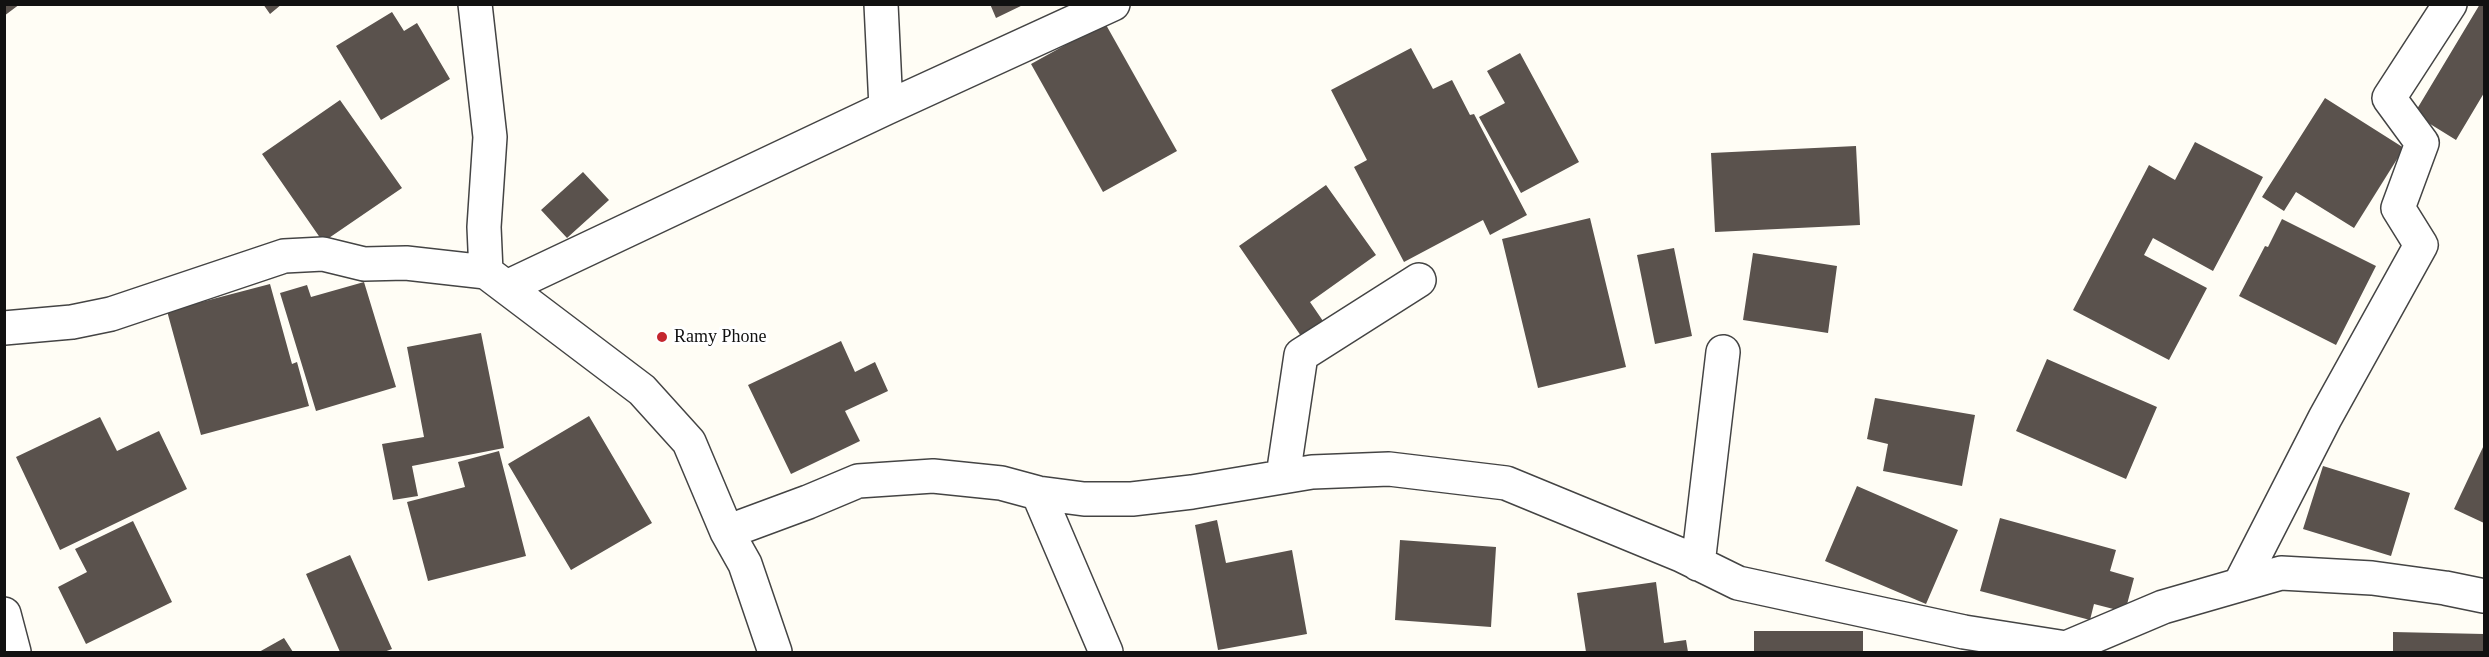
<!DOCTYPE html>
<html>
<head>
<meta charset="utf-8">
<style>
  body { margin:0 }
  #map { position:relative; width:2489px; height:657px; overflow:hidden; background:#fffdf5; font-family:"Times New Roman",serif }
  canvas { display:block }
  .frame { position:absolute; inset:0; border:6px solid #111; pointer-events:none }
</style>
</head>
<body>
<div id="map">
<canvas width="2489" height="657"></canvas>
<div class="frame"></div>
</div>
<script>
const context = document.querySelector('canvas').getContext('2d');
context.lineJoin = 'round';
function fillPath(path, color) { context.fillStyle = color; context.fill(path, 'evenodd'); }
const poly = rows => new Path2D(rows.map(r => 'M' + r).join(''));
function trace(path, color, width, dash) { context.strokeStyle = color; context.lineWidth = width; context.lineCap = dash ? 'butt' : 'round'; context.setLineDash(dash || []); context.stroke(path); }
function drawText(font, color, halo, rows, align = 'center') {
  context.font = font + ' "Times New Roman",serif'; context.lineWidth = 6; context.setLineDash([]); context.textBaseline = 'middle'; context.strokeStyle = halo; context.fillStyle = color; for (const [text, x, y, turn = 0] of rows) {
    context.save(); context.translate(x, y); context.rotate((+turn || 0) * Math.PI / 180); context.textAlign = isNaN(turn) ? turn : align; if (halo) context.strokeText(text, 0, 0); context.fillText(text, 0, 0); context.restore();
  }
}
const building = poly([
  [4,4,20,4,4,16],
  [263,4,282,4,270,14],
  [990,4,1025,4,996,18],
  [2480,4,2484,4,2484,93,2456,140,2414,114],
  [392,12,404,31,417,23,450,79,381,120,336,46],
  [1105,23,1177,151,1103,192,1031,64],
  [1411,48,1433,89,1452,80,1470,115,1474,114,1527,215,1490,235,1483,220,1404,262,1354,167,1367,160,1331,90],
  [1520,53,1579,162,1521,193,1479,117,1505,103,1487,71],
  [2325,98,2404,148,2354,228,2296,192,2284,211,2262,197],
  [340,100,402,188,323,242,262,154],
  [2195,142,2263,177,2213,271,2153,238,2144,255,2207,288,2169,360,2073,310,2149,165,2175,180],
  [1856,146,1860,225,1715,232,1711,153],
  [583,172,609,200,567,238,541,210],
  [1326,185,1376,255,1310,302,1323,321,1301,336,1239,246],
  [1590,218,1626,367,1538,388,1502,239],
  [2282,219,2376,266,2336,345,2239,296,2265,246,2268,247],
  [1674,248,1692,336,1655,344,1637,255],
  [1753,253,1837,266,1828,333,1743,320],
  [364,282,396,387,316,411,280,293,307,285,311,297],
  [270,284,292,364,297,362,309,406,201,435,167,311],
  [481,333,504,448,412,466,418,496,393,500,382,444,424,437,407,347],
  [841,341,855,372,875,362,888,391,845,411,860,441,791,474,748,385],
  [2047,359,2157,407,2126,479,2016,431],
  [1875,398,1975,415,1962,486,1883,471,1888,444,1867,439],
  [589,416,652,523,571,570,508,464],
  [100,417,117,451,159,431,187,489,60,550,16,457],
  [2484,445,2484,523,2454,509],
  [499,451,526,556,428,581,407,502,465,487,458,462],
  [2323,466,2410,493,2391,556,2303,529],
  [1857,486,1958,530,1926,604,1825,561],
  [2000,518,2116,550,2110,571,2134,578,2125,612,2094,604,2090,620,1980,591],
  [1217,520,1226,563,1292,550,1307,634,1218,650,1195,525],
  [133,521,172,602,86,644,58,587,87,572,75,549],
  [1400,540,1496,547,1491,627,1395,620],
  [350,555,392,649,384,652,340,652,306,574],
  [1656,582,1664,643,1686,640,1688,652,1586,652,1577,593],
  [1754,631,1863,631,1863,652,1754,652],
  [2393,632,2484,634,2484,652,2393,652],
  [284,638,293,652,259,652]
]);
const minor = poly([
  [475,4,490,137,484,227,486,272],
  [881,4,886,108],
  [507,287,886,108,1113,4],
  [4,328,72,322,111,314,284,256,323,254,364,264,406,263,486,272,642,390,689,442,727,532,745,564,775,652],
  [1283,476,1301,355,1419,280],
  [1038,493,1106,652],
  [727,532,808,502,858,481,933,476,1001,483,1038,493,1084,499,1132,499,1192,492,1312,472,1389,469,1506,483,1681,555,1738,583,1964,632,2066,648,2163,607,2281,573,2372,578,2445,588,2484,596],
  [1698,564,1723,352],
  [2240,584,2325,418,2421,245,2398,208,2422,143,2389,98,2450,4],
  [4,614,14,652]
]);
const markers = [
  [662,337,6,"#c4262e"]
];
const poiNames = [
  ["Ramy Phone",674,337]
];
fillPath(building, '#5a524d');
trace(minor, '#444', 36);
trace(minor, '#fff', 33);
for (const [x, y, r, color] of markers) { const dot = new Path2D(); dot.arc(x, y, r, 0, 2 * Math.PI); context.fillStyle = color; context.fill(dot); trace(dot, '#fff', 2); }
drawText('18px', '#111', '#fff', poiNames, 'left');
</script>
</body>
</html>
